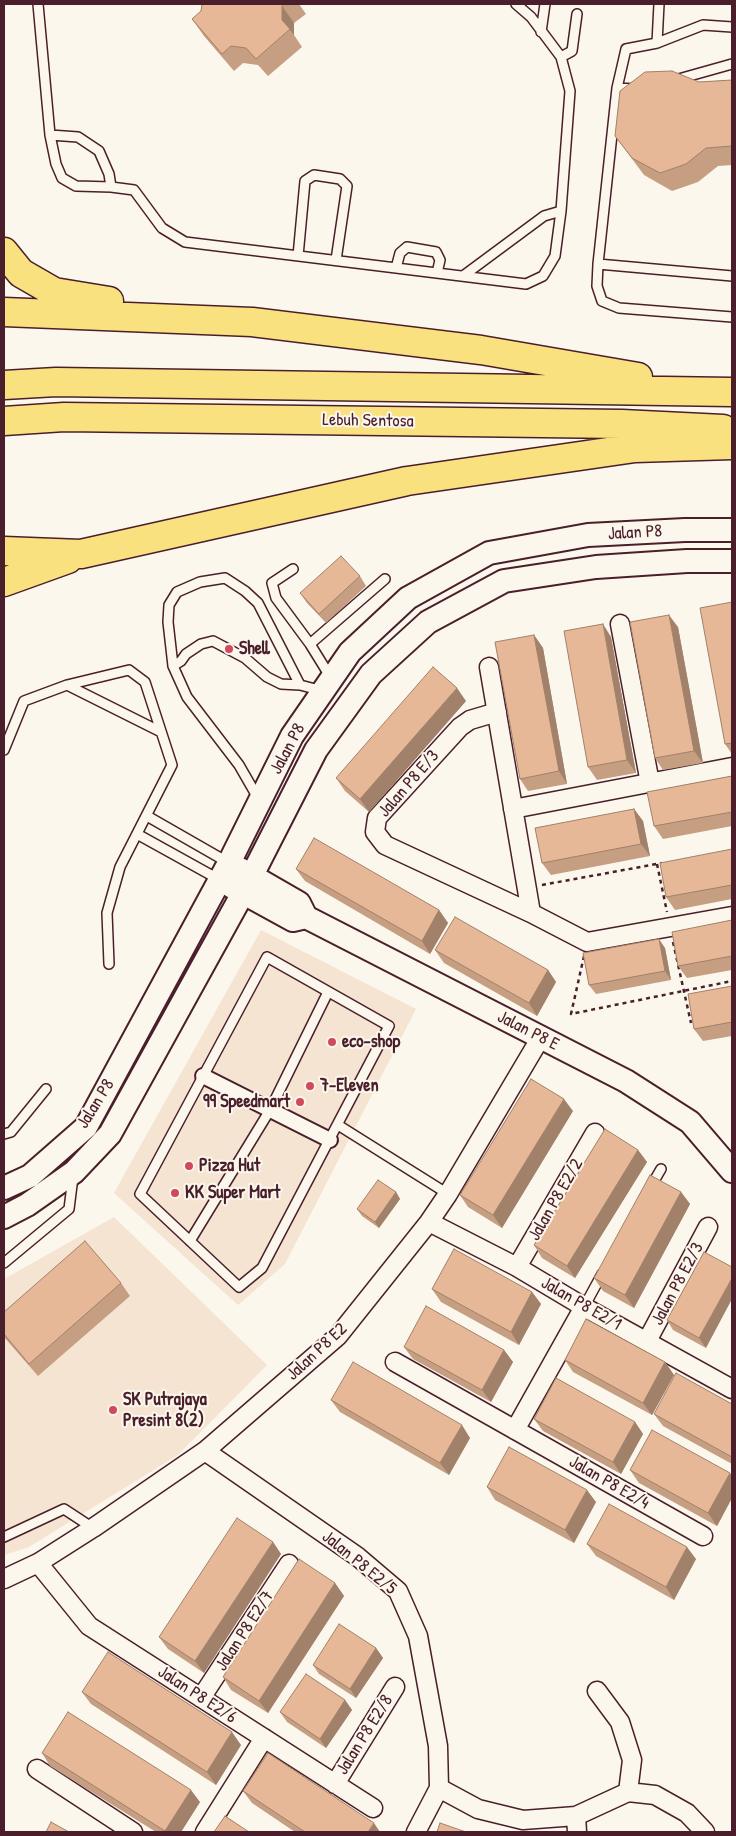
<!DOCTYPE html>
<html>
<head>
<meta charset="utf-8">
<style>
  body { margin:0 }
  #map { position:relative; width:736px; height:1836px; overflow:hidden; background:#fbf7ec; font-family:"Patrick Hand",sans-serif }
  canvas { display:block }
  .frame { position:absolute; inset:0; border:5px solid #4a1f2b; pointer-events:none }
</style>
</head>
<body>
<div id="map">
<canvas width="736" height="1836"></canvas>
<div class="frame"></div>
</div>
<script>
const context = document.querySelector('canvas').getContext('2d');
context.lineJoin = 'round';
function fillPath(path, color) { context.fillStyle = color; context.fill(path, 'evenodd'); }
const poly = rows => new Path2D(rows.map(r => 'M' + r).join(''));
function trace(path, color, width, dash) { context.strokeStyle = color; context.lineWidth = width; context.lineCap = dash ? 'butt' : 'round'; context.setLineDash(dash || []); context.stroke(path); }
function drawText(font, color, halo, rows, align = 'center') {
  context.font = font + ' "Patrick Hand",sans-serif'; context.lineWidth = 4; context.setLineDash([]); context.textBaseline = 'middle'; context.strokeStyle = halo; context.fillStyle = color; for (const [text, x, y, turn = 0] of rows) {
    context.save(); context.translate(x, y); context.rotate((+turn || 0) * Math.PI / 180); context.textAlign = isNaN(turn) ? turn : align; if (halo) context.strokeText(text, 0, 0); context.fillText(text, 0, 0); context.restore();
  }
}
const built = poly([
  [261,930,416,1009,285,1264,238,1305,114,1193],
  [114,1217,267,1365,178,1455,29,1547,4,1555,4,1279]
]);
const path = poly([
  [657,864,667,912],
  [542,885,662,863],
  [673,942,691,1023],
  [584,956,571,1014,732,981]
]);
const service = poly([
  [38,4,50,135,56,164,62,178,76,186,111,187,134,190,162,228,185,242,526,284,543,276,555,256,561,211,570,91,561,57,531,17,516,4],
  [541,32,545,4],
  [657,43,659,4],
  [561,57,572,51,577,14],
  [675,80,732,64],
  [617,88,626,49,657,43,703,25,732,27],
  [636,89,617,88,598,264,597,286,602,301,619,308,732,317],
  [50,135,78,137,99,151,109,174,111,187],
  [298,256,305,181,314,175,340,179,347,186,336,260],
  [598,264,732,276],
  [396,268,400,253,407,247,436,252,440,260,437,273],
  [463,276,544,216,561,211],
  [293,569,272,583,276,598,310,644,331,678],
  [310,644,385,579],
  [173,666,168,622,169,605,177,592,200,582,225,578,245,591,258,603,300,685],
  [67,685,161,732],
  [4,750,24,701,67,685,129,670,145,682,172,765,120,867,107,913,109,964],
  [258,798,239,765,187,697,173,666,181,661,186,654,201,644,213,641,245,658,267,677,281,684,300,685,323,691],
  [147,816,229,863],
  [137,834,220,880],
  [267,957,389,1026,262,1268,239,1287,140,1194,267,957],
  [338,1125,448,1194],
  [4,1134,11,1132,46,1089],
  [650,1188,661,1169],
  [190,1241,270,1110,328,992],
  [4,1263,69,1209,73,1177],
  [584,1307,602,1274],
  [4,1537,64,1509,93,1528]
]);
const pedestrian = poly([
  [203,1076,330,1140]
]);
const minor = poly([
  [620,624,650,783],
  [489,667,531,913],
  [497,712,470,720,460,727,377,818,375,832,385,845,531,913,587,942,732,916],
  [513,809,732,767],
  [429,1222,517,1267,584,1307,732,1389],
  [517,1267,595,1133],
  [647,1341,708,1227],
  [395,1362,703,1536],
  [515,1430,584,1307],
  [205,1451,358,1557,398,1591,418,1636,438,1746,439,1788],
  [38,1563,89,1626,373,1808],
  [4,1579,38,1563,93,1528,205,1451,338,1336,429,1222,448,1194,541,1037],
  [201,1698,289,1564],
  [37,1769,133,1832],
  [335,1784,395,1687],
  [439,1788,478,1809,523,1820,576,1816,628,1792,632,1760,620,1722,597,1691],
  [628,1792,655,1795,687,1813,705,1832],
  [576,1816,577,1832],
  [205,1832,264,1738],
  [416,1832,439,1788]
]);
const tertiary = poly([
  [240,869,299,903,306,917],
  [231,886,293,920,306,917],
  [306,917,626,1081,690,1122,732,1171],
  [4,1188,30,1176,86,1127,229,863,292,736,350,652,408,598,489,553,588,535,685,530,732,530],
  [4,1217,27,1205,74,1172,110,1134,243,893,316,750,371,674,428,622,504,581,596,567,687,561,732,561]
]);
const primary = poly([
  [4,252,21,273,54,292,109,301],
  [4,312,252,322,481,350,638,377],
  [4,385,56,382,732,392],
  [4,421,64,417,622,424,723,429],
  [4,551,81,554,407,481,635,448,732,445],
  [4,582,68,559]
]);
const wall = poly([
  [202,4,299,4,306,14,294,23,294,35,302,47,268,76,258,65,243,63,234,71,204,36,192,19,201,11],
  [732,80,732,165,718,166,698,182,672,191,644,175,615,136,699,82],
  [360,576,366,586,326,623,307,603,300,593],
  [732,602,732,754,725,744],
  [678,627,703,763,663,770,655,758],
  [534,635,543,648,567,784,528,791,520,779],
  [611,637,636,773,597,780,588,767],
  [466,701,369,812,345,791,336,778],
  [732,776,732,826,663,839,654,826],
  [634,809,643,821,650,856,551,875,542,863],
  [732,849,732,899,675,910,666,897],
  [296,869,439,910,448,923,430,954,305,881],
  [732,920,732,970,687,978,678,966],
  [665,948,671,980,596,994,589,985],
  [435,950,548,970,556,982,537,1016,444,963],
  [732,986,732,1036,703,1041,694,1029],
  [573,1111,502,1228,468,1207,460,1195],
  [638,1150,647,1162,575,1278,542,1258,534,1245],
  [396,1192,400,1199,379,1228,362,1216,357,1209],
  [681,1192,690,1204,634,1308,603,1291,594,1278],
  [704,1252,706,1348,673,1330,667,1320],
  [121,1283,130,1296,38,1376,4,1337,4,1312],
  [432,1289,532,1292,541,1304,519,1345,441,1302],
  [404,1347,504,1350,513,1362,491,1402,413,1359],
  [565,1360,665,1362,674,1375,652,1415,573,1372],
  [331,1400,470,1438,449,1475,340,1412],
  [732,1404,732,1464,663,1426,654,1414],
  [534,1419,635,1422,643,1434,621,1474,543,1431],
  [630,1470,732,1476,732,1498,717,1526,639,1483],
  [487,1487,596,1502,574,1543,495,1500],
  [273,1542,281,1554,204,1673,168,1649,159,1637],
  [587,1544,696,1559,674,1600,596,1556],
  [335,1583,344,1596,268,1713,231,1690,223,1677],
  [376,1648,383,1658,356,1698,319,1674,313,1665],
  [82,1692,241,1745,216,1785,91,1704],
  [345,1700,352,1710,326,1748,287,1722,280,1712],
  [42,1753,200,1802,181,1832,156,1832,50,1766],
  [243,1791,380,1832,295,1832,252,1803]
]);
const shadedWall = poly([
  [282,6,294,23,294,35,282,20],
  [669,615,678,627,703,763,694,751],
  [603,624,611,637,636,773,627,760],
  [534,635,543,648,567,784,559,771],
  [457,688,466,701,369,812,360,799],
  [634,809,643,821,650,856,641,844],
  [439,910,448,923,430,954,422,941],
  [659,939,665,948,671,980,665,971],
  [548,970,556,982,537,1016,529,1003],
  [564,1099,573,1111,502,1228,493,1215],
  [638,1150,647,1162,575,1278,567,1266],
  [396,1192,400,1199,379,1228,375,1222],
  [681,1192,690,1204,634,1308,625,1295],
  [732,1278,732,1299,706,1348,699,1338],
  [532,1292,541,1304,519,1345,511,1332],
  [504,1350,513,1362,491,1402,482,1390],
  [665,1362,674,1375,652,1415,643,1403],
  [635,1422,643,1434,621,1474,613,1462],
  [462,1425,470,1438,449,1475,440,1463],
  [730,1473,732,1476,732,1498,717,1526,708,1513],
  [587,1490,596,1502,574,1543,565,1530],
  [273,1542,281,1554,204,1673,195,1661],
  [687,1547,696,1559,674,1600,666,1587],
  [335,1583,344,1596,268,1713,259,1701],
  [376,1648,383,1658,356,1698,350,1689],
  [345,1700,352,1710,326,1748,320,1739],
  [232,1732,241,1745,216,1785,207,1772],
  [191,1790,200,1802,181,1832,166,1832,165,1831],
  [374,1823,380,1832,368,1832]
]);
const building = poly([
  [202,4,284,4,282,6,282,20,290,29,256,59,246,48,231,46,222,54,192,19,201,11,202,4],
  [672,71,699,82,732,80,732,146,706,148,686,164,660,173,632,158,615,136,620,91,645,72,672,71],
  [341,556,360,576,319,614,300,593,341,556],
  [732,602,732,743,725,744,700,608,732,602],
  [669,615,694,751,655,758,630,622,669,615],
  [603,624,627,760,588,767,564,631,603,624],
  [534,635,559,771,520,779,495,642,534,635],
  [433,667,457,688,360,799,336,778,433,667],
  [732,776,732,812,654,826,647,792,732,776],
  [634,809,641,844,542,863,535,828,634,809],
  [314,838,439,910,422,941,296,869,314,838],
  [732,849,732,885,666,897,660,863,732,849],
  [455,917,548,970,529,1003,435,950,455,917],
  [732,920,732,956,678,966,672,932,732,920],
  [659,939,665,971,589,985,583,953,659,939],
  [732,986,732,1022,694,1029,688,994,732,986],
  [531,1079,564,1099,493,1215,460,1195,531,1079],
  [605,1129,638,1150,567,1266,534,1245,605,1129],
  [650,1175,681,1192,625,1295,594,1278,650,1175],
  [378,1180,396,1192,375,1222,357,1209,378,1180],
  [85,1241,121,1283,29,1364,4,1334,4,1312,85,1241],
  [454,1249,532,1292,511,1332,432,1289,454,1249],
  [704,1252,732,1267,732,1278,699,1338,667,1320,704,1252],
  [426,1306,504,1350,482,1390,404,1347,426,1306],
  [586,1319,665,1362,643,1403,565,1360,586,1319],
  [353,1362,462,1425,440,1463,331,1400,353,1362],
  [676,1373,732,1404,732,1457,654,1414,676,1373],
  [556,1378,635,1422,613,1462,534,1419,556,1378],
  [652,1430,730,1473,708,1513,630,1470,652,1430],
  [509,1447,587,1490,565,1530,487,1487,509,1447],
  [609,1504,687,1547,666,1587,587,1544,609,1504],
  [237,1518,273,1542,195,1661,159,1637,237,1518],
  [299,1559,335,1583,259,1701,223,1677,299,1559],
  [339,1624,376,1648,350,1689,313,1665,339,1624],
  [108,1652,232,1732,207,1772,82,1692,108,1652],
  [306,1674,345,1700,320,1739,280,1712,306,1674],
  [68,1712,191,1790,165,1831,42,1753,68,1712],
  [268,1753,374,1823,368,1832,305,1832,243,1791,268,1753],
  [225,1816,249,1832,214,1832,225,1816],
  [51,1822,69,1832,46,1832,51,1822],
  [440,1823,466,1832,437,1832,440,1823]
]);
const markers = [
  [229,649,5,"#d1495b"],
  [332,1042,5,"#d1495b"],
  [310,1086,5,"#d1495b"],
  [300,1102,5,"#d1495b"],
  [189,1166,5,"#d1495b"],
  [175,1193,5,"#d1495b"],
  [113,1410,5,"#d1495b"]
];
const streetNames = [
  ["Lebuh Sentosa",368,421,1],
  ["Jalan P8",635,533,-3],
  ["Jalan P8",288,749,-62],
  ["Jalan P8 E/3",409,784,-49],
  ["Jalan P8 E",528,1031,27],
  ["Jalan P8",96,1104,-58],
  ["Jalan P8 E2/2",556,1200,-60],
  ["Jalan P8 E2/3",678,1284,-62],
  ["Jalan P8 E2/1",581,1304,30],
  ["Jalan P8 E2",317,1352,-43],
  ["Jalan P8 E2/4",609,1483,30],
  ["Jalan P8 E2/5",359,1563,39],
  ["Jalan P8 E2/7",245,1631,-57],
  ["Jalan P8 E2/6",197,1695,33],
  ["Jalan P8 E2/8",365,1735,-58]
];
const poiNames = [
  ["Shell",239,649],
  ["eco-shop",342,1042],
  ["7-Eleven",320,1086],
  ["99 Speedmart",290,1102,"right"],
  ["Pizza Hut",199,1166],
  ["KK Super Mart",185,1193],
  ["SK Putrajaya",123,1400],
  ["Presint 8(2)",123,1421]
];
fillPath(built, '#f5e4d2');
trace(service, '#4a1f2b', 12);
trace(pedestrian, '#4a1f2b', 18);
trace(minor, '#4a1f2b', 21);
trace(tertiary, '#4a1f2b', 26);
trace(primary, '#4a1f2b', 31);
trace(path, '#4a1f2b', 2.5, [4, 4]);
trace(service, '#fbf7ec', 9);
trace(pedestrian, '#fbf7ec', 14);
trace(minor, '#fbf7ec', 18);
trace(tertiary, '#fbf7ec', 22);
trace(primary, '#fae180', 28);
fillPath(wall, '#c69e82');
fillPath(shadedWall, '#a1816a');
fillPath(building, '#e6b897');
trace(building, '#a1816a', 1);
for (const [x, y, r, color] of markers) { const dot = new Path2D(); dot.arc(x, y, r, 0, 2 * Math.PI); context.fillStyle = color; context.fill(dot); trace(dot, '#fbf7ec', 2); }
drawText('18px', '#4a1f2b', '#fbf7ec', streetNames);
drawText('bold 18px', '#4a1f2b', '#fbf7ec', poiNames, 'left');
</script>
</body>
</html>
